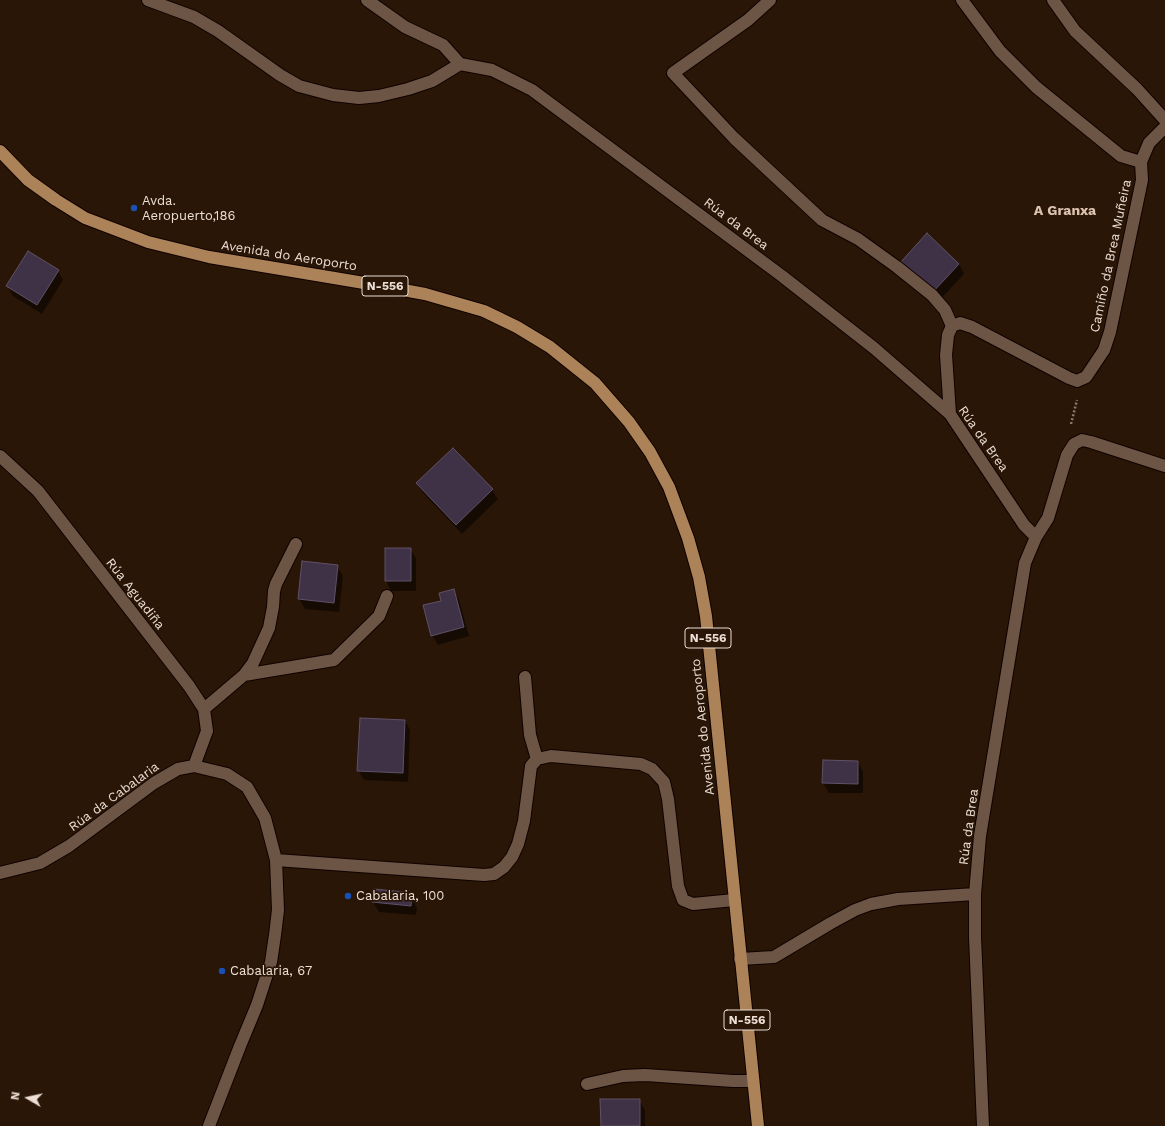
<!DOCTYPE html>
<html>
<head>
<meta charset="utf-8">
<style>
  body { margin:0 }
  #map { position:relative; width:1165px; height:1126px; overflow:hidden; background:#291607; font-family:"Work Sans",sans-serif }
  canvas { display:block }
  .north { position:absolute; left:8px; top:1078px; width:40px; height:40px; -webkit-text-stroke:3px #291607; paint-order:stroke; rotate:279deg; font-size:11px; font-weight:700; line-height:16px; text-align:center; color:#ecded4 }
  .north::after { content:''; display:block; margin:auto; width:14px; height:18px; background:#ecded4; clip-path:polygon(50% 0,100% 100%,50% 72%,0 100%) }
</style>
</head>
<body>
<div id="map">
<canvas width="1165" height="1126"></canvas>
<div class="north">N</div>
</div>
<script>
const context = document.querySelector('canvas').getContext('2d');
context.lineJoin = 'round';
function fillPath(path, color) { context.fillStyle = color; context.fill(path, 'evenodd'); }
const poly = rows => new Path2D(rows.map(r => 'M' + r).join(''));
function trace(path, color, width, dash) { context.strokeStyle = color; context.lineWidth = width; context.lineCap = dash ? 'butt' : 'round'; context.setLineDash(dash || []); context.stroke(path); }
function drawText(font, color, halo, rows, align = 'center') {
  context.font = font + ' "Work Sans",sans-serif'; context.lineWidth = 3.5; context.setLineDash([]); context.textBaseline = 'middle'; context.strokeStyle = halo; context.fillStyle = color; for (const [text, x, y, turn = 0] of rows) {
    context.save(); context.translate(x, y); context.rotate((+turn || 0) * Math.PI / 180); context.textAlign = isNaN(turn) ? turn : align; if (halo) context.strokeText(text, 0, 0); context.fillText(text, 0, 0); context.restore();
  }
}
const shadow = poly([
  [959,264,964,274,938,302,906,272],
  [58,271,63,280,42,314,13,296,7,286],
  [453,449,492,490,498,499,462,534,423,493,417,484],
  [386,549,410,549,416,558,416,591,391,591,386,581],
  [303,562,337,566,343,576,339,612,305,609,299,599],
  [453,590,459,600,469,636,438,645,432,635,442,601],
  [405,720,410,730,408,782,364,780,358,770],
  [824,761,858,762,863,772,863,793,829,793,823,783],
  [405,893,408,898,411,898,417,908,416,915,379,912,373,902],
  [639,1100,645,1110,645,1126,602,1126]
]);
const building = poly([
  [927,233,959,264,932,293,900,263,927,233],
  [28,251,59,270,37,305,6,286,28,251],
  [453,448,493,489,456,525,416,483,453,448],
  [385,548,411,548,411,581,385,581,385,548],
  [302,561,338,565,334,603,298,599,302,561],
  [454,589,464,627,431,636,423,605,441,601,439,593,454,589],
  [360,718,405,720,403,773,357,771,360,718],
  [823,760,858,761,858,784,822,783,823,760],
  [374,889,405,892,405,897,412,897,411,906,372,902,374,889],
  [600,1099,640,1099,640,1126,601,1126,600,1099]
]);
const path = poly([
  [1071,424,1077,400]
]);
const minor = poly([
  [148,0,194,17,218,31,280,75,299,86,333,95,359,98,379,96,408,89,432,81,460,64],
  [367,0,405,27,443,45,460,64,492,70,532,90,782,276,874,348,950,414,1024,525,1036,537,1025,563,980,836,975,894,975,937,983,1126],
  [770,0,748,20,673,73,734,138,822,220,858,239,897,267,932,295,945,310,952,326],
  [962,0,1000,51,1036,87,1121,156,1141,162,1149,143,1165,127],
  [1053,0,1075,31,1137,89,1165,120],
  [950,414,946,355,948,335,952,326,960,323,972,327,1069,378,1077,381,1086,377,1104,350,1110,332,1142,180,1141,162],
  [0,456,38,491,189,686,204,709,207,731,194,766],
  [1036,537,1048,518,1067,455,1074,444,1082,440,1091,442,1165,466],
  [244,675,334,660,379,616,387,596],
  [525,677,530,735,537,759],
  [204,709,244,675,253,663,269,628,273,607,274,591,276,584,296,544],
  [276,860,484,875,494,874,504,867,512,857,518,844,524,821,531,766,537,759,551,756,641,764,652,769,664,782,668,799,678,886,683,900,693,904,734,900],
  [0,873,40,863,69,846,154,783,178,769,194,766,227,774,247,787,265,818,276,860,278,910,275,935,271,962,257,1005,240,1046,209,1126],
  [740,959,774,957,831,923,855,910,871,904,898,899,975,894],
  [587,1084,623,1076,645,1075,733,1081,753,1081]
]);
const major = poly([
  [0,151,28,180,56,200,85,218,148,242,209,257,376,285,425,294,484,311,517,327,550,347,595,383,629,422,650,452,669,487,688,538,699,577,706,616,758,1126]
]);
const markers = [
  [134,208,4,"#1a4fb4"],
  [348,896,4,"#1a4fb4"],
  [222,971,4,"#1a4fb4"]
];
const shields = [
  [385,286,46],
  [708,638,46],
  [747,1020,46]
];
const shieldNames = [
  ["N-556",385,286],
  ["N-556",708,638],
  ["N-556",747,1020]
];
const poiNames = [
  ["Avda.",142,201],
  ["Aeropuerto,186",142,216],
  ["Cabalaria, 100",356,896],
  ["Cabalaria, 67",230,971]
];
const streetNames = [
  ["Rúa da Brea",736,224,37],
  ["Avenida do Aeroporto",289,256,9],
  ["Camiño da Brea Muñeira",1111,256,-78],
  ["Rúa da Brea",983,439,55],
  ["Rúa Aguadiña",135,594,52],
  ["Avenida do Aeroporto",703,727,-96],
  ["Rúa da Cabalaria",114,797,-36],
  ["Rúa da Brea",969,827,-82]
];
const neighbourhoodNames = [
  ["A Granxa",1065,211]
];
fillPath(shadow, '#0007');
fillPath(building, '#3f3247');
trace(building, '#5f5167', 1);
trace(minor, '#100200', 14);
trace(major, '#100200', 14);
trace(path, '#8a7a6d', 2.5, [2, 2]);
trace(minor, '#6d5545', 12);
trace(major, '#ac8258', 12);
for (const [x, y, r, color] of markers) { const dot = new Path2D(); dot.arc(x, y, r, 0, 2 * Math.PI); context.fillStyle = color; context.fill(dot); trace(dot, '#291607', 1.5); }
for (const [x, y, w] of shields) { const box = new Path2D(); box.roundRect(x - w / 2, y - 10, w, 20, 3); context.fillStyle = '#291607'; context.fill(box); trace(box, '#ecded4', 1); }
drawText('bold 12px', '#ecded4', null, shieldNames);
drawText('13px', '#ecded4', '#291607', poiNames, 'left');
drawText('13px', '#ecded4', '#291607', streetNames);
drawText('bold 14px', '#ddc2af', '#291607', neighbourhoodNames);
</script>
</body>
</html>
